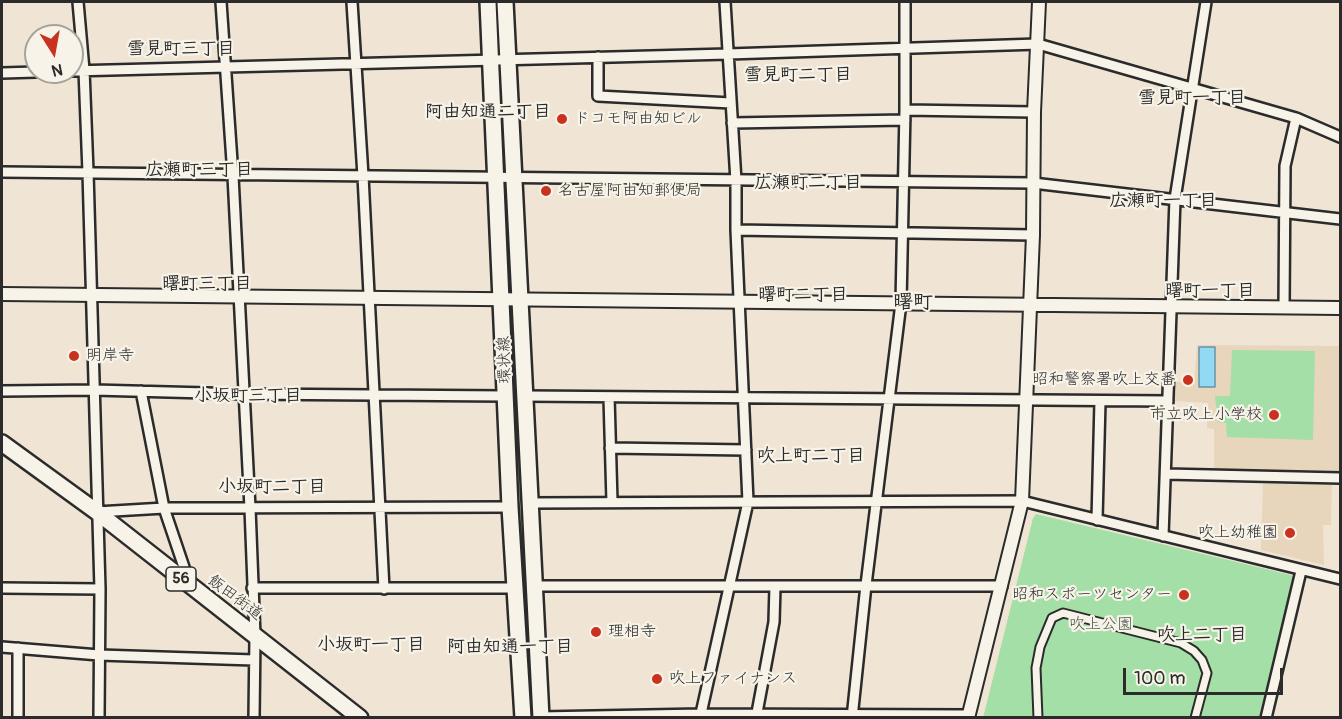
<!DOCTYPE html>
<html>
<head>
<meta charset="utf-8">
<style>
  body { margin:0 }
  #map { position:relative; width:1342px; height:719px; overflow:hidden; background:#f0e5d4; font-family:Pangolin,sans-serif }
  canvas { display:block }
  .frame { position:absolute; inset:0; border:3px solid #2b2b2b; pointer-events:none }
  .north { position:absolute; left:24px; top:24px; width:60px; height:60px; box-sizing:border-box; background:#f7f3e8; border:2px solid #a5a39c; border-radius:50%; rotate:169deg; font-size:16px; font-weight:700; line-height:24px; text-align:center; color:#2b2b2b }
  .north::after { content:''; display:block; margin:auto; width:21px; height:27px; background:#c8321e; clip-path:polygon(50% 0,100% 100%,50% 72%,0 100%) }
  .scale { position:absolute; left:1123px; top:668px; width:160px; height:27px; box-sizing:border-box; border:3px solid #2b2b2b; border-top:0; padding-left:8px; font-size:18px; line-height:21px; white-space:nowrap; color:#2b2b2b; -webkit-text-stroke:4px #f7f3e8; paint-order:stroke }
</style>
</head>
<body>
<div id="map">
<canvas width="1342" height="719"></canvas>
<div class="frame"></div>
<div class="north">N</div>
<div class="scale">100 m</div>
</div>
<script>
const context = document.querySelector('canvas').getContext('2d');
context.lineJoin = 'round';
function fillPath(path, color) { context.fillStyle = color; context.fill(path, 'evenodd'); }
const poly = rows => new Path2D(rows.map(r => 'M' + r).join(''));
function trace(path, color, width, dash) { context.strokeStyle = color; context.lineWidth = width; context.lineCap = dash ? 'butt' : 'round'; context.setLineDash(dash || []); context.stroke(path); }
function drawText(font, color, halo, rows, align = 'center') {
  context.font = font + ' Pangolin,"Klee One",sans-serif'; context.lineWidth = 4.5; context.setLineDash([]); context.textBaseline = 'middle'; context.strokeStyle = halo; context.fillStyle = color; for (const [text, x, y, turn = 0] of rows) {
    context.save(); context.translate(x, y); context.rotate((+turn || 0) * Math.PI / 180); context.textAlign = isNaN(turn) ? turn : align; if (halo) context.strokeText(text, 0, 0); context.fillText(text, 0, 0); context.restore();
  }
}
const built = poly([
  [1197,345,1340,346,1340,472,1214,470,1214,429,1207,428,1208,403,1174,401,1174,382,1194,382],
  [1263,482,1332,485,1331,525,1323,525,1324,565,1261,550]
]);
const green = poly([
  [1232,350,1315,351,1313,440,1227,437,1226,423,1218,422,1215,396,1230,396],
  [1036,514,1291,575,1294,578,1259,717,983,718,1033,518]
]);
const water = poly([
  [1199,347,1215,347,1215,387,1199,387,1199,347]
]);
const pedestrian = poly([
  [1038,718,1036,668,1040,647,1052,618,1063,613,1181,643,1194,651,1202,660,1207,673,1195,718]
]);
const minor = poly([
  [78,2,84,70,88,172,100,589,99,718],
  [221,2,233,176,250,508,255,636,254,718],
  [352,2,363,176,384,589],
  [598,57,598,96,731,103],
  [72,71,728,54,1038,44,1296,118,1340,137],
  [2,73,36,72],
  [905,110,1034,112],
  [732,123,905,120],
  [2,172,1033,183,1340,219],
  [736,230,1033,235],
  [1284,307,1285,166,1296,118],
  [2,391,94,390,244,394,505,396],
  [141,391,164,508,189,582],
  [524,396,1168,401],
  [609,397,612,502],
  [610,448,746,450],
  [1166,474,1340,478],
  [530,503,1022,501,1340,579],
  [97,512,164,508,510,507],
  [1097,520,1100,401],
  [1163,536,1175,199,1206,2],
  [535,586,1002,586],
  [2,588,100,589],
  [252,588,514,588],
  [2,647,99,655,254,660],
  [540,717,701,714,968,715],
  [18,718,18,648],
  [700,718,748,502,736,230,736,181,725,2],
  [756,718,774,622,775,586],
  [852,718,866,585,901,303,905,110,905,2],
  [1266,718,1301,571]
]);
const tertiary = poly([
  [2,294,1340,308],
  [968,718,1022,501,1033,235,1034,112,1039,2]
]);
const primary = poly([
  [488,2,510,507,523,718],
  [505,2,541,718],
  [2,443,97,512,360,718]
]);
const markers = [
  [562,119,6,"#c8321e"],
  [546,191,6,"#c8321e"],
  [74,356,6,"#c8321e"],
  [1188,380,6,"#c8321e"],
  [1274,415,6,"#c8321e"],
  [1290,533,6,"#c8321e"],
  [1184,595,6,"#c8321e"],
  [596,632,6,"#c8321e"],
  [657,679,6,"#c8321e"]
];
const shields = [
  [181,579,30]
];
const shieldNames = [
  ["56",181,579]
];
const poiNames = [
  ["ドコモ阿由知ビル",574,119],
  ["名古屋阿由知郵便局",558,191],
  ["明岸寺",86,356],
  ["昭和警察署吹上交番",1176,380,"right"],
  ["市立吹上小学校",1262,415,"right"],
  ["吹上幼稚園",1278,533,"right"],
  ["昭和スポーツセンター",1172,595,"right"],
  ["理相寺",608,632],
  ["吹上ファイナンス",669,679]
];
const streetNames = [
  ["環状線",505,360,-92],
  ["飯田街道",235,598,37]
];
const parkNames = [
  ["吹上公園",1101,625]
];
const neighbourhoodNames = [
  ["雪見町三丁目",181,49],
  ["雪見町二丁目",798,75],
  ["雪見町一丁目",1192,98],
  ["阿由知通二丁目",488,112],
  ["広瀬町三丁目",199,170],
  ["広瀬町二丁目",808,183],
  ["広瀬町一丁目",1163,201],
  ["曙町三丁目",207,284],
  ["曙町一丁目",1210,291],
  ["曙町二丁目",803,295],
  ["小坂町三丁目",248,396],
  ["吹上町二丁目",811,456],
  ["小坂町二丁目",272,487],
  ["吹上二丁目",1202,635],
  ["小坂町一丁目",371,645],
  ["阿由知通一丁目",510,647]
];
const quarterNames = [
  ["曙町",913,303]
];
fillPath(built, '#e7d5bc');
fillPath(green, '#a3dfa6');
fillPath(water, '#92d9f3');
trace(water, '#6993a3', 1.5);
trace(pedestrian, '#2b2b2b', 11);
trace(minor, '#2b2b2b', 14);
trace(tertiary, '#2b2b2b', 16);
trace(primary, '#2b2b2b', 20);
trace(pedestrian, '#f7f3e8', 7);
trace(minor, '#f7f3e8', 9);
trace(tertiary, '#f7f3e8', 12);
trace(primary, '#f7f3e8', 15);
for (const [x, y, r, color] of markers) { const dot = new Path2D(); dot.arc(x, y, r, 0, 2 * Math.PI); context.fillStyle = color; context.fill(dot); trace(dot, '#f7f3e8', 2); }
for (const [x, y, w] of shields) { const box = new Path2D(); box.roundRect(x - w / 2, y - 12, w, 24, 4.5); context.fillStyle = '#f7f3e8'; context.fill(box); trace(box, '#2b2b2b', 1.5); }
drawText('bold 15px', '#2b2b2b', null, shieldNames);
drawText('16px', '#2b2b2b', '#f7f3e8', poiNames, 'left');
drawText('16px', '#2b2b2b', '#f7f3e8', streetNames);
drawText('16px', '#49584a', '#f7f3e8', parkNames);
drawText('bold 18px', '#2b2b2b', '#f7f3e8', neighbourhoodNames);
drawText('bold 20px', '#2b2b2b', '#f7f3e8', quarterNames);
</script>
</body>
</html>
